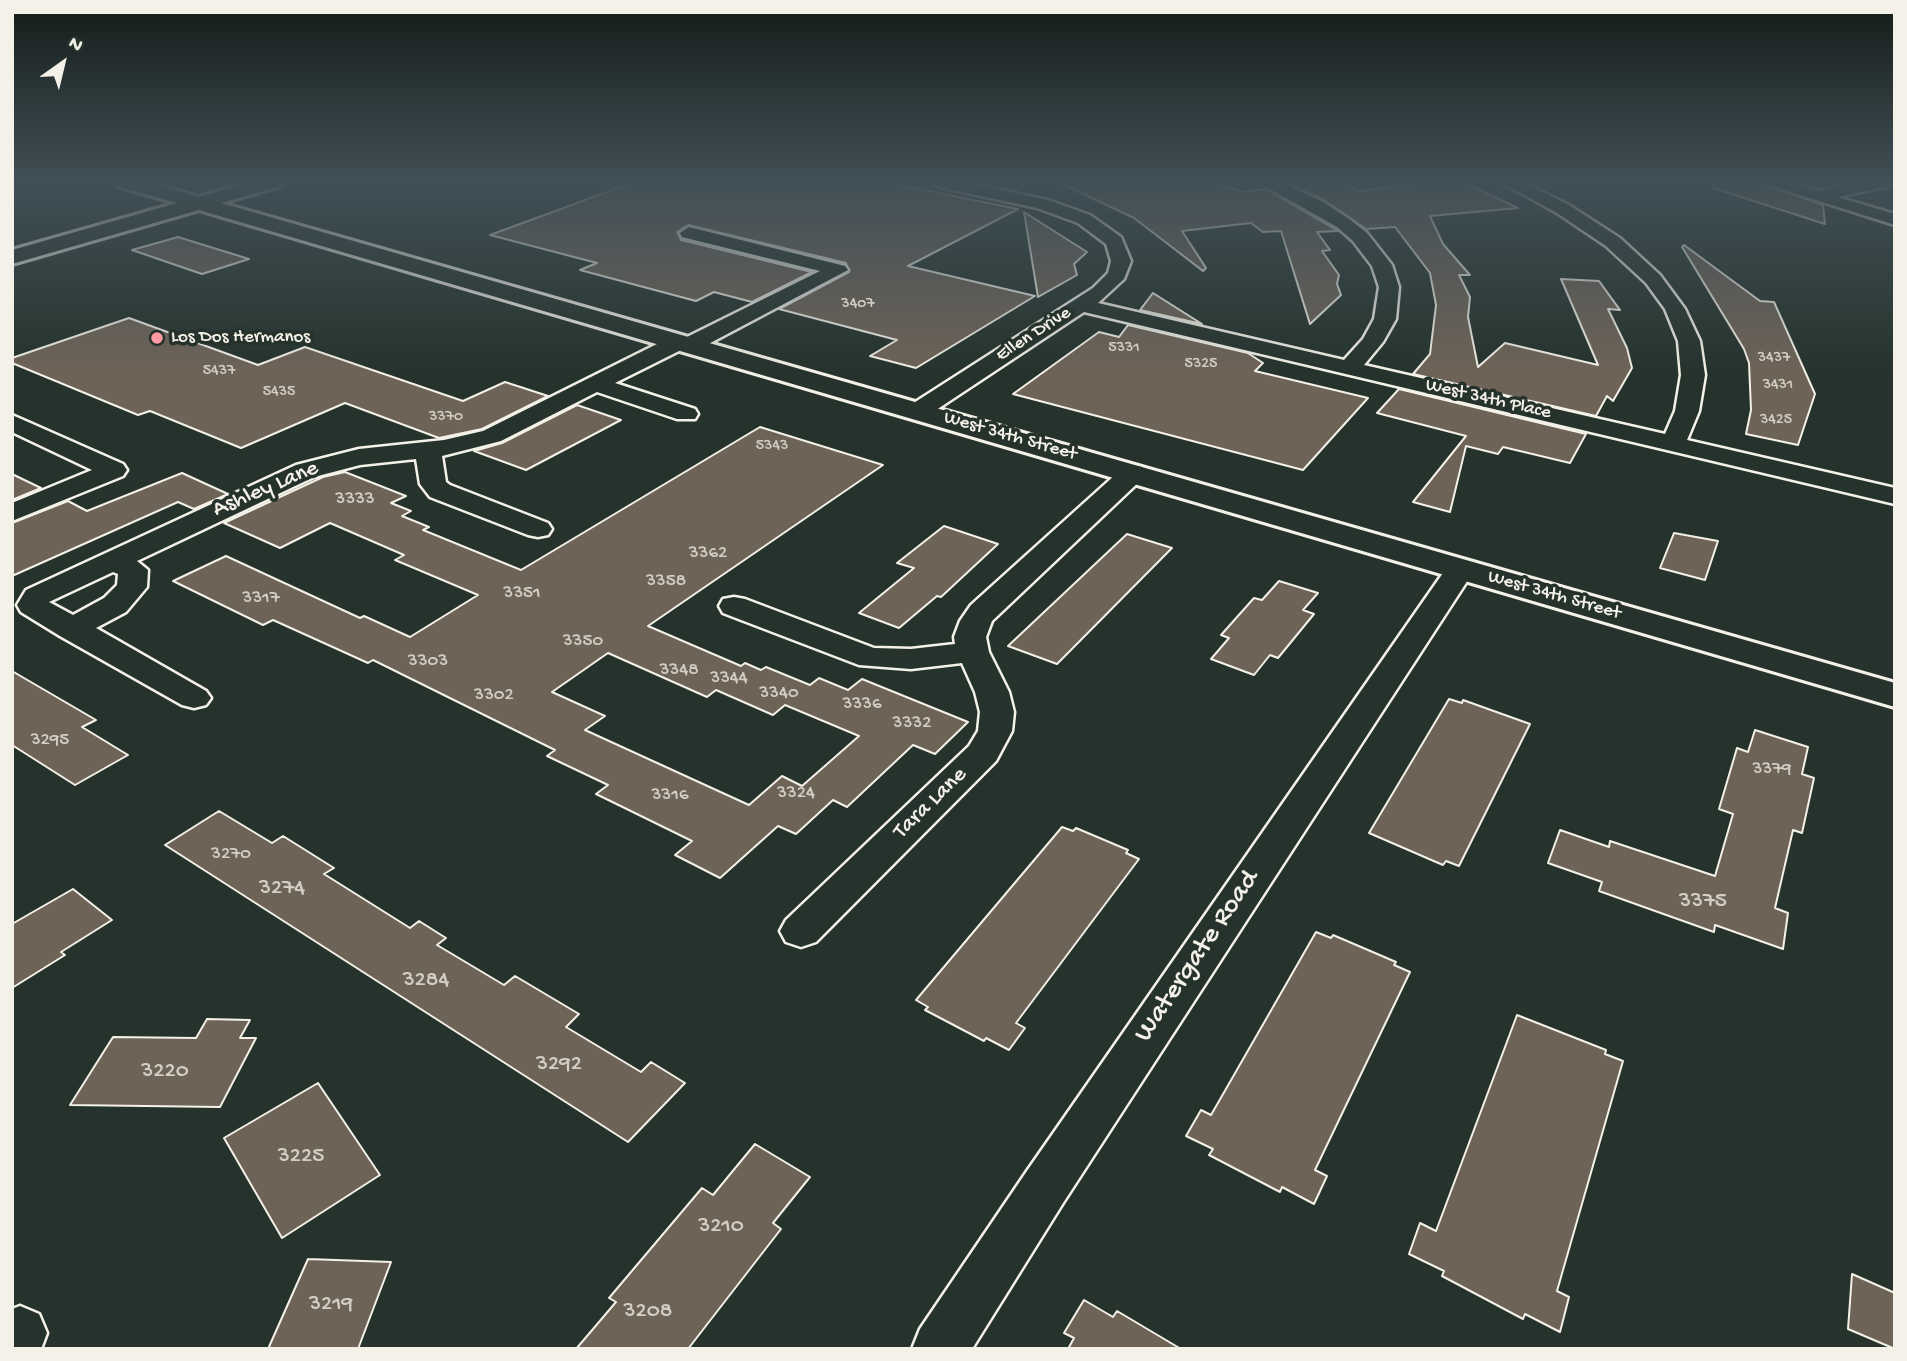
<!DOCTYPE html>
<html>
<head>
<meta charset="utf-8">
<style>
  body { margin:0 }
  #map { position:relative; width:1907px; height:1361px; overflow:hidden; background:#26332d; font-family:"Gochi Hand",sans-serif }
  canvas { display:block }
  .frame { position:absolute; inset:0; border:14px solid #f4f1e8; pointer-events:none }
  .north { position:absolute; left:28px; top:28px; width:70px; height:70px; -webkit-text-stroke:5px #26332d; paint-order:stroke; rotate:34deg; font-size:19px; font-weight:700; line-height:28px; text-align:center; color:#f4f1e8 }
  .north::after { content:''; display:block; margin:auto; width:24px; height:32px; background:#f4f1e8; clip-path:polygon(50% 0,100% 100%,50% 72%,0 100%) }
</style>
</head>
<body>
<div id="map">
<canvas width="1907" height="1361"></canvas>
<div class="frame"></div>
<div class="north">N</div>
</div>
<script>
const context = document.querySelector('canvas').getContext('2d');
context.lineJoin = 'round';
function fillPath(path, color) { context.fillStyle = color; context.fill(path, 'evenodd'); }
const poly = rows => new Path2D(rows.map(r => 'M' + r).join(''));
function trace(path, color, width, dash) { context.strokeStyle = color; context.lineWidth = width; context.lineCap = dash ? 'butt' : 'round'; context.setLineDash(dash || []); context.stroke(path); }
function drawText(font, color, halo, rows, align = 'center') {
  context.font = font + ' "Gochi Hand",sans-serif'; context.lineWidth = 7; context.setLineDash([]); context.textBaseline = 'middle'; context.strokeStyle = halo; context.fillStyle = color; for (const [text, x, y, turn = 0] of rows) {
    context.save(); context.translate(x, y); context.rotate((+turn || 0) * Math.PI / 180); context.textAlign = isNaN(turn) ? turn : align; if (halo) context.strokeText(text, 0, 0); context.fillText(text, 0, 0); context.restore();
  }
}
const building = poly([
  [634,182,884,182,1018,209,908,266,1035,296,916,368,870,356,897,340,779,309,849,272,846,263,688,225,677,232,681,240,812,272,752,302,714,292,696,301,580,270,597,263,490,235,634,182],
  [1058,182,1209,182,1244,192,1265,189,1338,231,1317,232,1330,250,1322,251,1339,275,1337,284,1341,295,1310,324,1281,231,1263,232,1251,223,1182,231,1206,268,1203,271,1134,218,1058,182],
  [1307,182,1338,182,1359,191,1431,182,1463,182,1518,208,1430,216,1443,244,1470,275,1459,275,1470,297,1468,317,1478,367,1505,343,1598,365,1561,279,1599,281,1620,310,1608,309,1627,348,1632,368,1613,401,1607,396,1596,416,1413,374,1430,354,1436,305,1430,273,1395,227,1366,229,1324,200,1292,185,1307,182],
  [1714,182,1757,182,1823,205,1825,224,1713,188,1714,182],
  [1024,212,1087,252,1074,264,1077,275,1038,297,1024,212],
  [178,237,249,259,202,274,132,250,178,237],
  [1684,245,1760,301,1774,302,1815,394,1798,445,1746,434,1751,410,1749,363,1744,349,1682,247,1684,245],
  [1153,293,1202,324,1140,310,1153,293],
  [129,318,258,365,305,347,463,401,505,382,548,396,482,429,439,438,345,403,241,448,150,411,138,415,12,363,12,358,129,318],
  [1128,325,1248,353,1263,363,1255,371,1368,398,1303,470,1013,394,1099,332,1119,337,1128,325],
  [1399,389,1586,434,1570,463,1503,447,1498,454,1466,446,1450,512,1413,502,1466,436,1377,413,1399,389],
  [577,405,621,420,526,470,474,451,502,443,577,405],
  [760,427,883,465,648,626,741,666,745,663,761,670,766,667,810,685,819,678,848,690,862,679,968,722,935,754,913,745,847,807,833,800,796,834,778,826,720,878,675,855,692,841,596,794,608,785,547,756,555,750,373,660,368,663,273,620,263,625,173,581,226,556,360,618,364,616,410,637,478,595,395,560,404,555,330,523,280,548,224,523,323,477,345,472,406,496,391,503,411,511,402,516,429,527,423,530,521,570,760,427],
  [608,653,707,697,716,690,773,715,785,705,859,736,802,786,782,776,749,805,585,730,605,716,552,692,608,653],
  [182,473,228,494,194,509,178,502,12,576,12,523,68,501,87,511,182,473],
  [12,474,41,488,12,500,12,474],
  [944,526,998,544,941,597,937,596,899,628,859,613,914,568,897,563,944,526],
  [1674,533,1718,541,1705,580,1660,568,1674,533],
  [1127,534,1172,548,1057,664,1008,646,1127,534],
  [1279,581,1318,593,1303,610,1314,614,1278,658,1270,655,1254,675,1211,659,1229,638,1221,635,1254,598,1262,600,1279,581],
  [12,671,96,720,82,727,128,755,75,785,12,745,12,671],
  [1449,699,1462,703,1463,700,1530,724,1459,866,1446,861,1443,865,1369,833,1449,699],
  [1755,730,1808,747,1802,774,1814,778,1802,833,1793,830,1775,908,1788,913,1783,949,1715,925,1714,932,1599,891,1602,882,1548,863,1560,830,1609,847,1610,841,1715,876,1733,814,1719,809,1737,748,1748,752,1755,730],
  [219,811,272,843,283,836,334,868,324,874,410,928,419,921,446,938,437,945,504,985,515,976,579,1014,566,1027,641,1072,651,1062,685,1083,628,1142,165,845,219,811],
  [1062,827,1073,831,1076,828,1128,850,1126,853,1139,859,1016,1023,1025,1028,1009,1050,986,1038,984,1041,925,1010,928,1007,916,1000,1062,827],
  [73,889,112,920,61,952,65,955,12,988,12,924,73,889],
  [1316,932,1331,938,1333,935,1396,962,1394,965,1410,972,1315,1170,1327,1176,1314,1204,1282,1187,1280,1192,1209,1155,1213,1149,1186,1136,1201,1110,1211,1115,1316,932],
  [1517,1015,1606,1050,1605,1054,1623,1061,1557,1291,1569,1297,1560,1332,1525,1314,1523,1319,1442,1276,1444,1271,1409,1254,1420,1223,1436,1231,1517,1015],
  [207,1019,250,1020,240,1038,256,1038,220,1107,70,1105,113,1037,196,1038,207,1019],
  [318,1083,380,1175,282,1238,224,1138,318,1083],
  [755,1144,810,1177,773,1223,781,1229,688,1349,576,1349,616,1302,609,1298,702,1188,713,1195,755,1144],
  [308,1259,391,1262,358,1349,268,1349,308,1259],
  [1852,1274,1895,1293,1895,1349,1848,1329,1852,1274],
  [1084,1300,1113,1317,1117,1311,1181,1349,1068,1349,1074,1338,1064,1333,1084,1300]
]);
const street = poly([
  [931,182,964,182,1048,200,1090,215,1121,237,1131,261,1124,279,1098,303,1344,360,1363,339,1374,319,1379,287,1372,266,1353,241,1337,227,1258,182,1280,182,1323,202,1349,219,1367,233,1392,265,1399,287,1396,319,1383,342,1364,365,1665,434,1675,411,1681,375,1678,341,1665,309,1646,283,1606,246,1557,213,1501,182,1523,182,1569,205,1620,238,1660,275,1685,309,1700,341,1705,375,1699,411,1687,440,1895,488,1895,504,1084,312,927,416,909,416,906,411,909,406,1093,288,1108,273,1111,261,1106,244,1078,223,1037,208,939,187,931,182],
  [1759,182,1786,182,1817,191,1858,182,1891,182,1889,186,1837,197,1895,214,1895,225,1759,182],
  [689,227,845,266,848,270,697,350,681,350,615,383,695,409,698,414,695,419,677,419,597,392,501,441,442,456,446,482,450,485,548,523,552,529,548,535,538,537,528,535,430,497,420,484,416,459,360,465,314,477,137,561,148,570,147,587,126,612,96,628,206,691,211,698,206,705,194,708,182,705,60,636,21,612,17,605,26,590,296,465,359,449,444,440,483,431,671,337,687,337,820,271,682,237,680,233,689,227],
  [113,572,118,574,117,585,104,598,73,615,49,602,113,572],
  [12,415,123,464,127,470,123,476,12,521,12,503,92,470,12,432,12,415],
  [1133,465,1142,467,1146,473,1142,479,992,621,986,637,989,652,1009,692,1014,712,1012,731,996,761,816,942,801,947,786,942,780,931,786,920,969,746,978,731,980,712,975,692,962,663,911,669,859,665,723,613,719,606,723,599,734,597,745,599,874,648,911,649,955,644,954,637,960,621,971,605,1124,467,1133,465],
  [1460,560,1470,563,1475,569,1063,1203,972,1349,912,1349,920,1329,1027,1171,1450,563,1460,560],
  [20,1306,39,1314,47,1333,41,1349,12,1349,12,1309,20,1306]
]);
const secondary = poly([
  [115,182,147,182,199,197,250,182,282,182,280,186,221,203,1895,683,1895,707,199,210,12,264,12,250,177,203,117,186,115,182]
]);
const markers = [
  [157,338,7,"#ff9aa2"]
];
const farNumbernames = [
  ["3407",858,305],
  ["5331",1124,349],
  ["3437",1774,359],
  ["5325",1201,365],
  ["5437",219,372],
  ["3431",1778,386],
  ["5435",279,393],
  ["3370",446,418],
  ["3425",1776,421],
  ["5343",772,447]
];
const farStreetnames = [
  ["Ellen Drive",1034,335,-33],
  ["West 34th Place",1488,400,13],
  ["West 34th Street",1010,437,16],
  ["West 34th Street",1554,596,16]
];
const farPoinames = [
  ["Los Dos Hermanos",171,338]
];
const numberNames = [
  ["3333",355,500],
  ["3362",708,554],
  ["3358",666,582],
  ["3351",522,594],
  ["3317",261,599],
  ["3350",583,642],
  ["3303",428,662],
  ["3348",679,671],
  ["3344",729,679],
  ["3340",779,694],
  ["3302",494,696],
  ["3336",862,705],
  ["3332",912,724],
  ["3295",50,741],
  ["3379",1772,770],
  ["3324",796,794],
  ["3316",670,796],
  ["3270",231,855]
];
const streetNames = [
  ["Ashley Lane",266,490,-23],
  ["Tara Lane",931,804,-44]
];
const nearNumbernames = [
  ["3274",282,889],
  ["3375",1703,902],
  ["3284",426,981],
  ["3292",559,1065],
  ["3220",165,1072],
  ["3225",301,1157],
  ["3210",721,1227],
  ["3219",331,1305],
  ["3208",648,1312]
];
const nearStreetnames = [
  ["Watergate Road",1198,957,-56]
];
fillPath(building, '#6e6357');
trace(building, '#f4f1e8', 2);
trace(street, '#f4f1e8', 5);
trace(secondary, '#f4f1e8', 6);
fillPath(street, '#26332d');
fillPath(secondary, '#26332d');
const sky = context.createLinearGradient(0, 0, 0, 373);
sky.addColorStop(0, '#151c19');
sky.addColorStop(0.49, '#415057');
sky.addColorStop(1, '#41505700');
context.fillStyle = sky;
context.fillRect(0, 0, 1907, 373);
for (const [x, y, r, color] of markers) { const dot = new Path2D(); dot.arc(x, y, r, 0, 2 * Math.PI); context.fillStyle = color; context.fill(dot); trace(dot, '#26332d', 2.5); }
drawText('16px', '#d2cec4', null, farNumbernames);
drawText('19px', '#f4f1e8', '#26332d', farStreetnames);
drawText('19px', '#f4f1e8', '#26332d', farPoinames, 'left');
drawText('19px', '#d2cec4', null, numberNames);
drawText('23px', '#f4f1e8', '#26332d', streetNames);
drawText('23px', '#d2cec4', null, nearNumbernames);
drawText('28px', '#f4f1e8', '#26332d', nearStreetnames);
</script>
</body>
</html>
